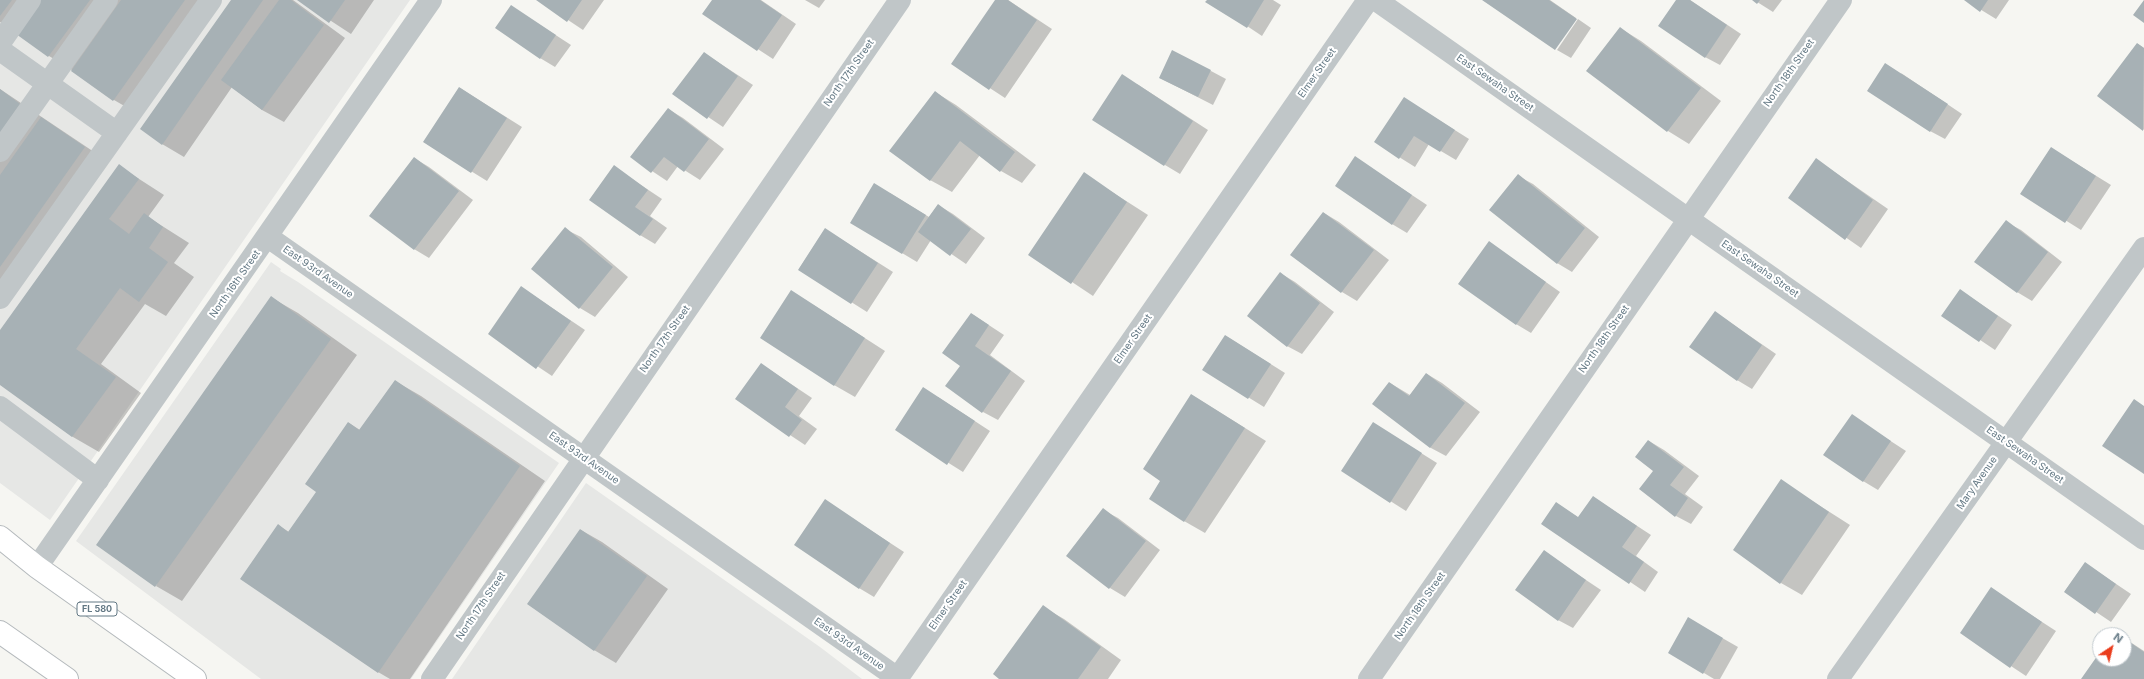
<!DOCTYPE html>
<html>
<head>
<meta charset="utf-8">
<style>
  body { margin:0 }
  #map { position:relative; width:2144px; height:679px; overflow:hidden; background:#f6f6f2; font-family:Inter,sans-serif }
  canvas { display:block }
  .north { position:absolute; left:2092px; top:627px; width:40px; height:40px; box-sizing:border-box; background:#fff; border:1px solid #c1c9ce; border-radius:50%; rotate:35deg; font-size:11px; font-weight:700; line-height:16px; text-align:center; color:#637884 }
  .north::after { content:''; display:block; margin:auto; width:14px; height:18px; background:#ea3d1d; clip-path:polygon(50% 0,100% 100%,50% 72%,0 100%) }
</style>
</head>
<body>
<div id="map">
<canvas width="2144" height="679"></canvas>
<div class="north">N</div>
</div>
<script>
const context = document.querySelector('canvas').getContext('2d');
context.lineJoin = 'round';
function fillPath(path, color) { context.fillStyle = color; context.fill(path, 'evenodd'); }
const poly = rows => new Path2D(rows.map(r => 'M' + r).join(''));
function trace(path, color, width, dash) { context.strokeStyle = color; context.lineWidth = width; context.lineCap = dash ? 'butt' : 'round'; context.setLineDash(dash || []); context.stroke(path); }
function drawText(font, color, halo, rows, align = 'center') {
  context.font = font + ' Inter,sans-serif'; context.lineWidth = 4; context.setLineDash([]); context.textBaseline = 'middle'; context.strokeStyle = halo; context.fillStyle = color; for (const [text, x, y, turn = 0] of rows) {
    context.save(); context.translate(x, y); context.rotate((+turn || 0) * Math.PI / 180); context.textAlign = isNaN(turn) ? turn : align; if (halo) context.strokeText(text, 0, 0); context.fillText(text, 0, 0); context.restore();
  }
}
const built = poly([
  [0,0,410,0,50,520,0,483],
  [271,262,281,269,280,271,298,282,559,463,411,679,261,679,76,541],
  [586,483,820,647,862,679,452,679]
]);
const shadow = poly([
  [0,0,221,0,140,115,114,100,72,70,49,56,18,34,19,32,0,22],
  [232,0,293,0,345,38,284,122,262,110,232,87,184,157,162,144],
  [299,0,374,0,351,34],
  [538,0,604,0,583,30],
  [713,0,761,0,796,24,773,59,704,14],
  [805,0,825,0,819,8],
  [996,0,1008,0,1052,29,1005,98,953,64],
  [1208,0,1273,0,1281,5,1262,36],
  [1483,0,1550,0,1576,18,1555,49],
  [1677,0,1690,0,1741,34,1720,65,1705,57],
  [1754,0,1782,0,1773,12],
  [1965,0,2009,0,1996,19],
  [511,6,571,45,555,67,540,58],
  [1578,19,1591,28,1571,58,1557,50],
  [1620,28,1641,41,1721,101,1689,144,1668,131,1587,71],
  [2138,44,2144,48,2144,130,2098,96],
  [704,53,753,85,723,127,674,94],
  [1211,71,1226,79,1213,105,1160,78],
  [1901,73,1962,114,1945,139,1930,131],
  [1137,84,1208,130,1180,174,1165,165],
  [460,88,522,127,487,181,424,142],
  [0,89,106,160,0,309],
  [935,92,956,105,1036,165,1022,183,1001,171,980,155,952,192,930,180],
  [1404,98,1469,139,1456,160,1429,144,1415,167,1375,142],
  [668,109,683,118,724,149,700,180,678,166,667,181,631,157],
  [2051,148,2111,185,2081,230,2022,193],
  [414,158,429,167,473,200,429,258,414,249],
  [1356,158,1427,205,1407,233,1392,224],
  [1817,160,1888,209,1861,248,1789,198],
  [119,166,164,195,148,217,189,243,174,263,194,277,166,316,145,304,101,364,141,393,99,452,73,437,0,384,0,332],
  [614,167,662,199,650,216,667,228,655,244,640,235],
  [1084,174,1148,215,1093,296,1030,254],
  [1518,176,1533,184,1599,237,1572,272,1557,263],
  [890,193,929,217,938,205,953,214,985,238,966,264,931,240,917,262,902,253],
  [1324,213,1339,222,1389,260,1357,301,1342,292,1292,255],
  [2006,222,2021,230,2062,262,2032,301,2017,292],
  [565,229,581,237,628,277,595,317,580,308],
  [825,229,893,272,867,312,799,269],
  [1489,242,1560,292,1531,333,1516,324],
  [1280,273,1295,282,1334,312,1302,354,1287,346],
  [521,287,585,330,552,376,489,334],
  [1960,290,2012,325,1995,350,1943,315],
  [272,298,298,313,357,355,182,601,156,586],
  [812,304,885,351,855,397,834,385],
  [1715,312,1776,354,1752,389,1737,380],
  [972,314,1004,335,990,355,1025,381,998,420,983,412,962,366],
  [1226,336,1285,373,1264,407,1204,370],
  [761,364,812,398,799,416,817,429,805,445,736,399],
  [1427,374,1442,383,1480,412,1446,456,1431,448,1374,404,1390,383,1410,395],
  [395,381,421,396,545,481,410,679,390,679,378,672,278,525,289,532,317,492,349,423,360,430],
  [1192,395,1266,441,1205,533,1184,521,1162,480],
  [938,397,990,431,963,472,896,430],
  [1852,416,1906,451,1878,490,1863,481],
  [1373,423,1437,463,1406,511,1343,471],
  [1649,441,1664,450,1699,476,1685,494,1703,507,1691,524,1676,516,1640,489,1654,471],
  [1781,481,1850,525,1802,595,1781,583,1734,550],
  [1593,497,1651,535,1636,556,1658,572,1645,592,1543,523,1556,503,1579,518],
  [826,501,904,552,874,597,859,588],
  [1103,510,1118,518,1160,550,1125,597,1110,588,1067,556],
  [581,530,602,542,668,589,616,663,594,650,528,604],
  [1544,552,1601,590,1573,628,1558,620],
  [2085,563,2131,594,2111,622,2065,591],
  [2005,598,2056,631,2026,676,1961,633],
  [1043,607,1064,619,1121,660,1108,679,1001,679],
  [1689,619,1738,647,1720,679,1714,679,1669,652],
  [2124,638,2144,651,2144,679,2083,679,2100,654,2100,659,2124,659]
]);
const building = poly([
  [0,0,12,0,0,16],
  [40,0,90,0,48,57,16,34],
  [121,0,185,0,113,101,71,71],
  [231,0,263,0,162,145,140,129],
  [279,0,291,0,324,25,262,110,221,80],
  [297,0,345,0,329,23],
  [536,0,582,0,567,22],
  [712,0,760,0,782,15,757,51,702,14],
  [995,0,1008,0,1037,20,989,90,951,64],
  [1207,0,1264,0,1247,28,1205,2],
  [1482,0,1549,0,1577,19,1555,50],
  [1676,0,1690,0,1727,25,1705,58,1658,26],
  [1752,0,1760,0,1757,4],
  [1964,0,1988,0,1980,12],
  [2144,0,2144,23,2133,15],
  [511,5,556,35,540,59,495,28],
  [1620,27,1701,88,1667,132,1586,71],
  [2137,43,2144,48,2143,131,2097,96],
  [1172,50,1211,70,1198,97,1159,78],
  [704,52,738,76,707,119,672,94],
  [1885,63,1948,104,1930,132,1867,91],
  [1122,74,1193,121,1164,166,1092,120],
  [459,87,507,118,471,173,423,142],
  [0,89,20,104,0,133],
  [935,91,1015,152,1000,172,960,141,930,181,889,151],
  [1404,97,1455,130,1440,152,1414,136,1399,159,1374,142],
  [668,108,709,139,684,172,664,157,651,173,630,157],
  [41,117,85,147,0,267,0,175],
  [2051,147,2096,176,2065,223,2020,194],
  [1355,156,1412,195,1392,225,1335,186],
  [414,157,459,191,414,250,369,216],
  [1816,158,1873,200,1845,240,1788,198],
  [119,164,139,179,109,219,129,234,144,213,163,227,149,248,168,262,139,302,120,288,76,349,116,377,72,437,0,385,0,330],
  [614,165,648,190,635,207,653,219,640,236,589,200],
  [1084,172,1127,202,1071,284,1028,255],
  [1518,174,1585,228,1557,264,1489,210],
  [874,183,926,215,902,254,850,223],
  [938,204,971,229,950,256,918,232],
  [1323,212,1374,250,1341,293,1290,255],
  [2006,220,2048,252,2017,293,1974,262],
  [565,227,613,267,579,309,531,269],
  [825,228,878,263,851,304,798,270],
  [1489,241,1546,282,1516,325,1458,284],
  [1280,272,1320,303,1287,347,1247,316],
  [521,286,571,321,536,369,488,334],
  [1960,289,1998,316,1979,342,1941,316],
  [791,290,865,338,834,386,760,338],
  [271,296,331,339,155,587,96,545],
  [1715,311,1762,345,1737,381,1689,347],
  [971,313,989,325,975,346,1011,371,982,413,945,386,960,366,942,353],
  [1225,335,1271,364,1248,399,1202,370],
  [761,363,798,389,785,407,802,420,789,437,735,399],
  [1426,373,1465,403,1430,448,1372,404,1389,382,1409,396],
  [395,380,520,466,378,673,240,579,278,524,288,532,316,492,305,484,348,422,359,430],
  [923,387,975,421,947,465,895,430],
  [1191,394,1245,428,1184,522,1149,499,1160,481,1143,469],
  [2134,399,2144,406,2144,474,2102,446],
  [1852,414,1891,441,1863,482,1823,455],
  [1373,422,1422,453,1390,503,1341,471],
  [1648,440,1684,467,1670,485,1688,498,1675,517,1639,489,1653,471,1635,457],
  [1781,479,1829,512,1780,584,1733,550],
  [1593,496,1637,526,1622,547,1644,562,1629,584,1541,524,1556,502,1578,517],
  [825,499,890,543,859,589,794,545],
  [1103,508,1146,541,1109,589,1066,556],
  [580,529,647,576,594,651,527,604],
  [1544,550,1586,580,1558,621,1515,590],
  [2085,562,2116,584,2095,614,2064,592],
  [1991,587,2042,622,2010,668,1960,633],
  [1043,605,1101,647,1078,679,999,679,993,674],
  [1688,617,1723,638,1703,674,1668,653],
  [2124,638,2144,652,2144,679,2081,679,2100,652,2100,659,2124,659]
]);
const minor = poly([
  [1376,0,2144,539],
  [0,43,30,0],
  [0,50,117,133],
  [0,151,107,0],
  [268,237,899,679],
  [0,298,211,0],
  [0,407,98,480],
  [37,567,431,0],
  [432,679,900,0],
  [897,679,1368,0],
  [1369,679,1841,0],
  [1838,679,2144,248]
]);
const major = poly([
  [0,537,37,567,195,679],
  [0,632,67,679]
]);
const shields = [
  [97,609,40]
];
const shieldNames = [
  ["FL 580",97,609]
];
const streetNames = [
  ["North 17th Street",849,73,-55],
  ["Elmer Street",1317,73,-55],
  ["North 18th Street",1789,73,-55],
  ["East Sewaha Street",1495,83,35],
  ["East Sewaha Street",1760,269,35],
  ["East 93rd Avenue",318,272,35],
  ["North 16th Street",235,284,-55],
  ["North 17th Street",665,339,-55],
  ["Elmer Street",1133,339,-55],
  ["North 18th Street",1604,339,-55],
  ["East Sewaha Street",2025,455,35],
  ["East 93rd Avenue",584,458,35],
  ["Mary Avenue",1977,483,-55],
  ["Elmer Street",948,605,-55],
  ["North 17th Street",481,606,-56],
  ["North 18th Street",1420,606,-55],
  ["East 93rd Avenue",849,644,35]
];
fillPath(built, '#e6e7e5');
fillPath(shadow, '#0003');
fillPath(building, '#a7b1b5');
trace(major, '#b4b9bc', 24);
trace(minor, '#c0c6c8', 22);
trace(major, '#fff', 22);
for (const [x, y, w] of shields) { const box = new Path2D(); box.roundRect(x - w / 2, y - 7, w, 14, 3); context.fillStyle = '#fff'; context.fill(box); trace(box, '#637884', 1); }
drawText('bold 9px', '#637884', null, shieldNames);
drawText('10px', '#637884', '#fff', streetNames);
</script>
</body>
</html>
